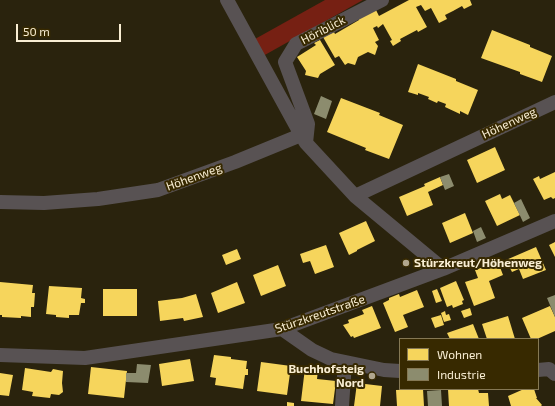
<!DOCTYPE html>
<html>
<head>
<meta charset="utf-8">
<style>
  body { margin:0 }
  #map { position:relative; width:555px; height:406px; overflow:hidden; background:#2a230d; font-family:"Exo 2",sans-serif }
  canvas { display:block }
  .legend { position:absolute; left:399px; top:338px; width:140px; height:52px; box-sizing:border-box; background:#372900; border:1px solid #857854; margin:0; padding:5px 7px; list-style:none; font-size:12px; color:#f9eed3 }
  .legend li { display:flex; align-items:center; gap:8px; height:20px }
  .legend b { width:20px; border:1px solid #857854 }
  .scale { position:absolute; left:16px; top:24px; width:105px; height:18px; box-sizing:border-box; border:2px solid #f9eed3; border-top:0; padding-left:5px; font-size:12px; line-height:14px; white-space:nowrap; color:#f9eed3; -webkit-text-stroke:3px #372900; paint-order:stroke }
</style>
</head>
<body>
<div id="map">
<canvas width="555" height="406"></canvas>
<ul class="legend">
<li><b style="height:11px;background:#f6d55c"></b>Wohnen</li>
<li><b style="height:11px;background:#8c8c6e"></b>Industrie</li>
</ul>
<div class="scale">50 m</div>
</div>
<script>
const context = document.querySelector('canvas').getContext('2d');
context.lineJoin = 'round';
function fillPath(path, color) { context.fillStyle = color; context.fill(path, 'evenodd'); }
const poly = rows => new Path2D(rows.map(r => 'M' + r).join(''));
function trace(path, color, width, dash) { context.strokeStyle = color; context.lineWidth = width; context.lineCap = dash ? 'butt' : 'round'; context.setLineDash(dash || []); context.stroke(path); }
function drawText(font, color, halo, rows, align = 'center') {
  context.font = font + ' "Exo 2",sans-serif'; context.lineWidth = 4; context.setLineDash([]); context.textBaseline = 'middle'; context.strokeStyle = halo; context.fillStyle = color; for (const [text, x, y, turn = 0] of rows) {
    context.save(); context.translate(x, y); context.rotate((+turn || 0) * Math.PI / 180); context.textAlign = isNaN(turn) ? turn : align; if (halo) context.strokeText(text, 0, 0); context.fillText(text, 0, 0); context.restore();
  }
}
const green = poly([
  [325,0,363,0,263,56,255,39]
]);
const homes = poly([
  [409,0,470,0,472,5,464,9,462,6,453,11,445,15,447,19,439,23,431,8,425,11,421,5,416,7,427,27,418,32,417,30,400,39,401,41,393,46,390,41,392,40,383,24,378,28,377,26,373,28,379,40,375,42,378,46,375,55,368,52,358,57,355,65,348,63,345,65,339,56,335,58,323,37,334,32,335,34,359,20,359,18,376,10,379,16],
  [492,30,530,45,530,47,552,56,542,82,520,74,520,72,481,58],
  [320,40,335,65,320,74,318,78,305,75,306,71,297,57,316,45,314,43],
  [418,64,456,79,456,81,478,90,468,115,460,111,460,114,445,107,446,104,438,101,437,103,428,99,429,97,418,93,418,95,408,92],
  [341,98,380,113,379,115,403,125,389,159,365,150,366,148,327,132],
  [495,147,505,170,477,183,467,160],
  [555,172,555,198,553,199,551,197,544,200,533,179,539,176,540,179],
  [440,177,443,185,428,192,433,205,407,216,399,197,425,186,424,184],
  [500,194,502,199,510,195,520,215,497,226,485,201],
  [465,213,473,233,450,243,442,223],
  [366,221,375,241,357,250,357,251,349,255,339,233],
  [555,242,555,257,549,245],
  [326,245,334,267,315,274,310,261,303,263,300,254],
  [536,247,546,270,523,279,519,269,512,272,506,260],
  [237,249,241,259,226,265,222,255],
  [498,262,503,275,489,281,495,298,474,306,465,282,478,278,475,270],
  [278,265,286,286,261,296,253,275],
  [456,281,464,300,462,301,463,304,453,308,452,305,447,307,440,288],
  [0,282,33,285,32,293,35,293,34,307,31,307,31,317,21,316,21,318,2,317,2,315,0,315],
  [237,282,245,303,218,313,211,293],
  [49,286,82,288,81,298,85,299,85,303,81,303,79,315,69,315,69,318,56,317,56,315,46,314],
  [103,289,137,289,137,316,103,316],
  [437,289,442,301,436,303,432,291],
  [417,290,424,307,403,315,408,327,395,332,383,303,389,300,389,298,399,294,400,297],
  [196,294,203,317,184,321,183,318,160,321,158,301,182,298],
  [372,306,381,328,354,338,353,336,351,337,343,325,349,323,348,320,364,314,362,310],
  [550,306,555,317,555,331,537,339,531,339,522,318],
  [470,308,472,315,464,318,461,311],
  [445,311,446,315,449,314,451,320,444,322,441,313],
  [441,315,444,325,435,328,431,318],
  [508,316,515,339,487,339,482,324],
  [473,324,479,339,450,339,447,333],
  [214,355,231,357,231,359,247,361,246,369,248,369,248,375,245,375,243,389,215,385,216,378,210,377],
  [190,359,194,381,162,386,159,364],
  [261,362,291,366,287,395,257,391],
  [91,367,127,371,124,398,88,394],
  [25,368,51,372,53,369,63,371,62,383,63,392,59,395,51,394,50,398,32,396,33,392,22,390],
  [305,368,318,370,317,379,336,381,333,404,301,401],
  [0,373,13,375,9,396,0,395],
  [357,383,382,386,380,406,354,406],
  [423,389,424,406,397,406,396,390],
  [448,389,478,389,479,393,488,393,489,406,449,406],
  [524,389,534,389,537,398,536,398,542,405,541,406,511,406,508,396],
  [287,402,294,403,294,406,287,406]
]);
const industry = poly([
  [321,96,332,101,326,119,314,114],
  [449,174,454,186,445,190,440,177],
  [521,199,530,218,523,222,514,203],
  [481,227,486,238,477,242,473,231],
  [555,295,555,317,547,298],
  [137,364,151,365,148,383,126,382,126,373,136,373],
  [441,390,442,406,428,406,427,391]
]);
const minor = poly([
  [227,0,301,135],
  [306,143,308,124,285,62,296,44,382,0],
  [355,196,443,269],
  [0,202,44,203,98,199,158,190,235,162,301,135,306,143,355,196,555,102],
  [282,329,312,350,331,359,384,370,400,371],
  [0,355,85,358,282,329,443,269,555,221],
  [538,370,549,369,555,374],
  [342,406,345,362]
]);
const markers = [
  [406,263,4,"#b1a78e"],
  [372,376,4,"#b1a78e"]
];
const streetNames = [
  ["Höriblick",323,30,-27],
  ["Höhenweg",509,123,-25],
  ["Höhenweg",194,177,-20],
  ["Stürzkreutstraße",320,314,-19]
];
const poiNames = [
  ["Stürzkreut/Höhenweg",414,263],
  ["Buchhofsteig",364,369,"right"],
  ["Nord",364,383,"right"]
];
fillPath(green, '#762013');
fillPath(homes, '#f6d55c');
fillPath(industry, '#8c8c6e');
trace(minor, '#585253', 14);
for (const [x, y, r, color] of markers) { const dot = new Path2D(); dot.arc(x, y, r, 0, 2 * Math.PI); context.fillStyle = color; context.fill(dot); trace(dot, '#372900', 1.5); }
drawText('12px', '#f9eed3', '#372900', streetNames);
drawText('bold 12px', '#f9eed3', '#372900', poiNames, 'left');
</script>
</body>
</html>
